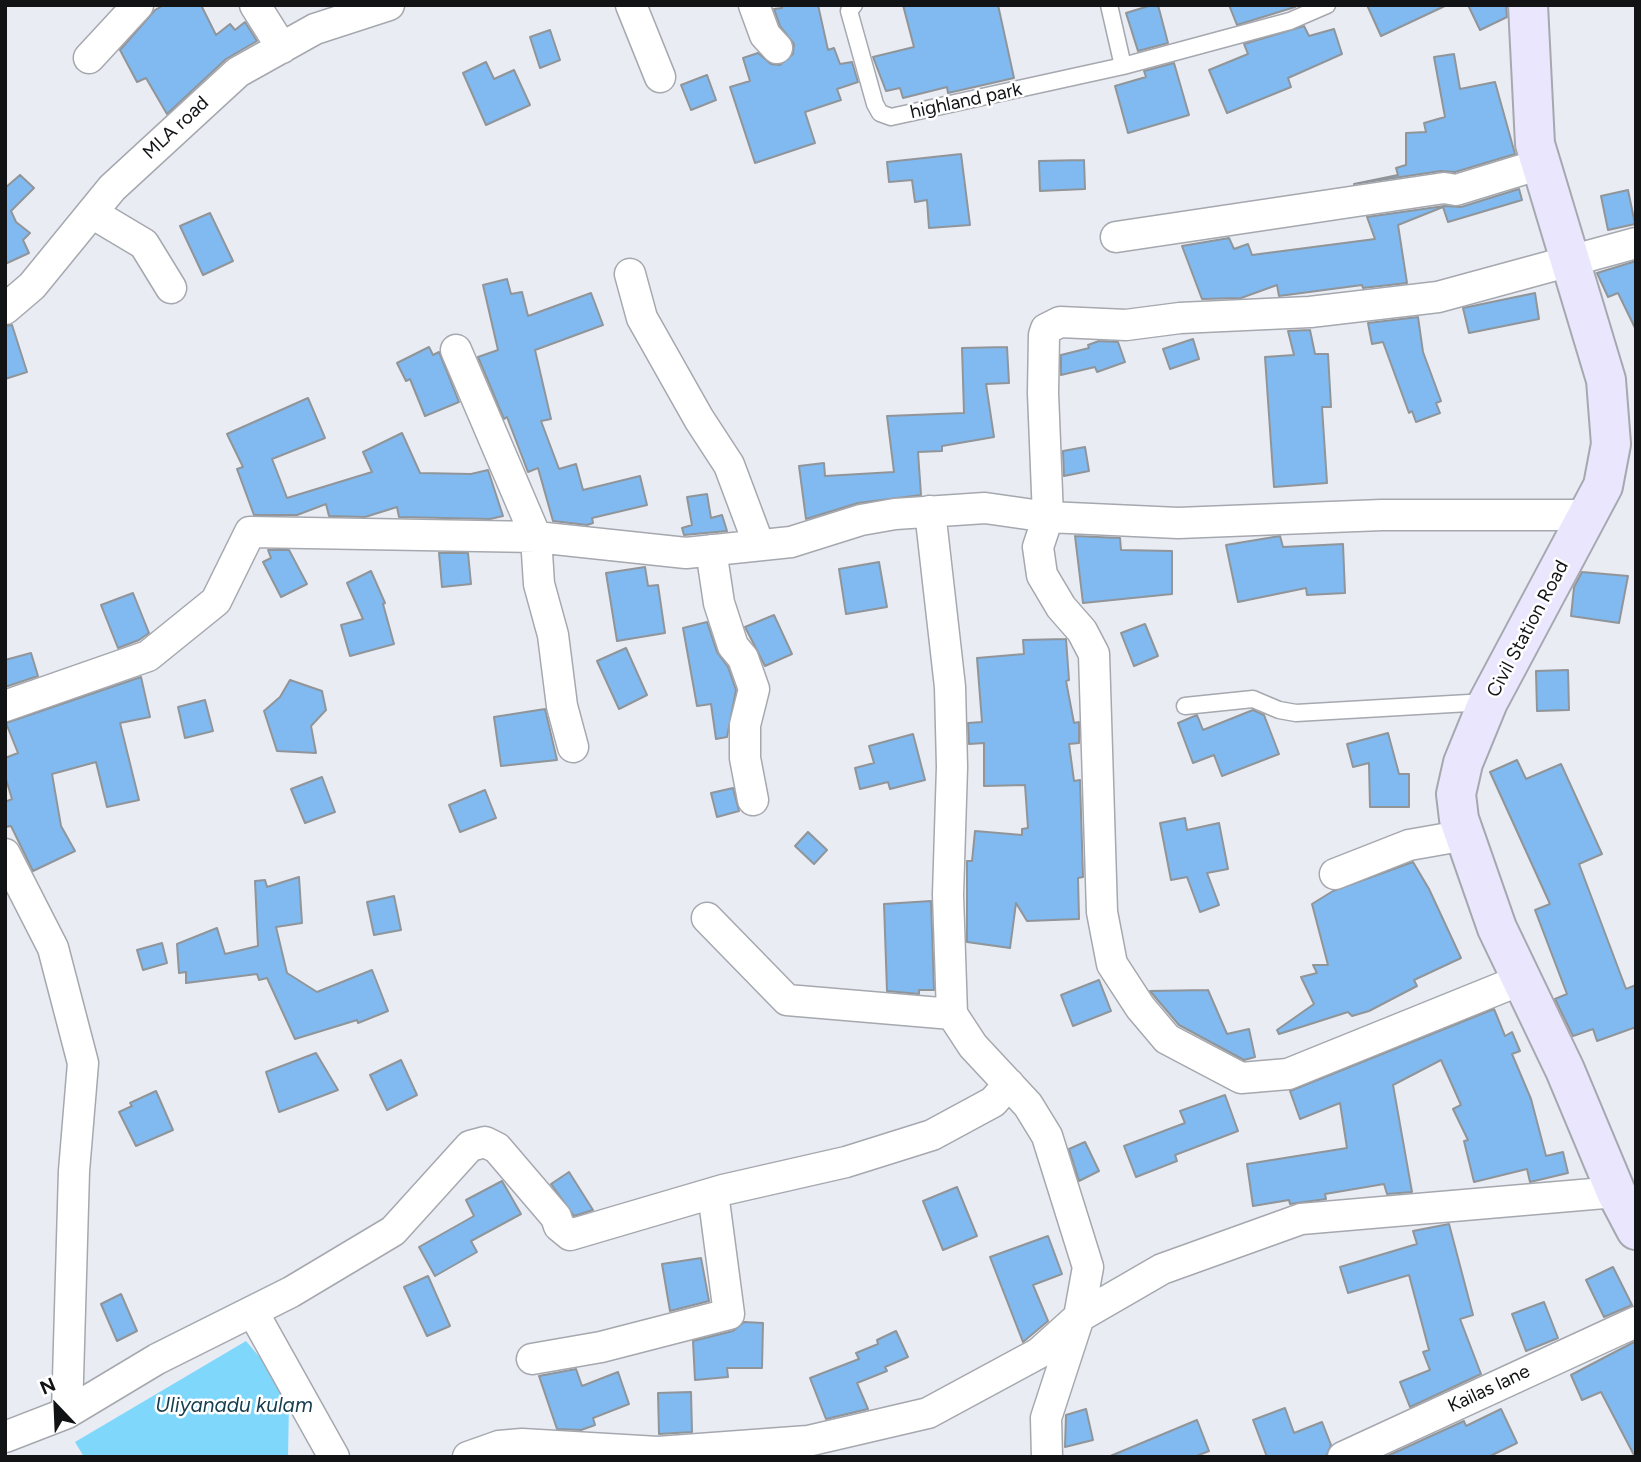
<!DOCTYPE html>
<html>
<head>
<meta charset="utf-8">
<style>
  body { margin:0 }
  #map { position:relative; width:1641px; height:1462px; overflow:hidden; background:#e9ecf3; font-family:Figtree,sans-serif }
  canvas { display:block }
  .frame { position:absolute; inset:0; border:7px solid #121315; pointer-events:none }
  .north { position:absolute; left:21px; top:1371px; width:70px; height:70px; -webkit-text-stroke:5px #fff; paint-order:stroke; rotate:337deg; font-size:19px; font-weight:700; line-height:28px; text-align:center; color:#121315 }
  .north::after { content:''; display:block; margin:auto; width:24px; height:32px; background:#121315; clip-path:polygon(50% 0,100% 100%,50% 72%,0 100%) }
</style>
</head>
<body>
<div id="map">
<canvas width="1641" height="1462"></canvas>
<div class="frame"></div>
<div class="north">N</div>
</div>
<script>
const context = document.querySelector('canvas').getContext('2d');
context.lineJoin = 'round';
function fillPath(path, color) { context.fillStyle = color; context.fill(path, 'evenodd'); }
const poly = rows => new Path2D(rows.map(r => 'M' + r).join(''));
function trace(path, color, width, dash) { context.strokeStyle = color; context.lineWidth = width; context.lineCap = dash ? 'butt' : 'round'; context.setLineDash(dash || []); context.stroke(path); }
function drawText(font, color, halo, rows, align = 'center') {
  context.font = font + ' Figtree,sans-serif'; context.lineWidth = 5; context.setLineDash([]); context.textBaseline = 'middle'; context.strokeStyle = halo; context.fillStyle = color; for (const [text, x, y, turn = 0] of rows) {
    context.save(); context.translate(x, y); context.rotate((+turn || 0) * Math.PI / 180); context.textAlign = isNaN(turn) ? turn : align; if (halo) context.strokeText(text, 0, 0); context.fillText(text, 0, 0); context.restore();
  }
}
const water = poly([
  [246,1341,280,1381,289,1404,288,1457,84,1457,75,1442]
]);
const building = poly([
  [164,5,201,5,216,35,230,24,235,30,245,22,257,41,226,59,167,114,146,78,137,82,120,50,155,10,164,5],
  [781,5,818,5,828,50,834,48,840,64,852,62,858,82,837,89,841,100,805,112,815,143,755,163,730,87,750,81,743,58,758,53,771,64,780,65,793,54,794,44,780,26,774,9,782,8,781,5],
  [903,5,998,5,1014,78,948,93,947,87,903,98,900,88,886,91,873,57,914,47,903,5],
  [1152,5,1158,5,1168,43,1138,51,1126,13,1152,5],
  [1229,5,1294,5,1295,7,1237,25,1229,5],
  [1367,5,1447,5,1381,36,1367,5],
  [1468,5,1506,5,1507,17,1480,30,1468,5],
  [1304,26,1309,36,1334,29,1342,54,1288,78,1291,87,1227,113,1209,70,1248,54,1244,44,1304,26],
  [550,30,560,60,540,68,530,37,550,30],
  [1454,54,1460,89,1495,82,1515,154,1455,172,1441,171,1354,184,1398,175,1396,168,1406,165,1406,133,1426,132,1424,123,1445,117,1434,57,1454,54],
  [486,62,494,79,514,70,530,105,486,125,463,73,486,62],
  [1174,63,1189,115,1128,133,1115,86,1146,77,1144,71,1174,63],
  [707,75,716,100,691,110,681,85,707,75],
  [961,154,970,225,929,228,927,200,915,202,912,180,889,182,887,162,961,154],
  [1084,160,1085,189,1040,191,1039,161,1084,160],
  [20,175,34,188,11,211,16,222,30,233,23,240,29,253,5,264,5,188,20,175],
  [1519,189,1522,200,1448,222,1443,207,1398,225,1407,283,1363,288,1362,285,1279,296,1277,285,1241,298,1202,299,1182,246,1229,238,1234,249,1248,244,1252,255,1375,239,1367,217,1444,206,1461,207,1519,189],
  [1628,190,1635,224,1608,230,1601,196,1628,190],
  [210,213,233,261,203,275,180,226,210,213],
  [1636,261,1636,330,1618,293,1608,297,1597,273,1636,261],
  [507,279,511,294,522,292,528,316,591,293,603,325,535,350,551,419,541,421,559,469,576,464,583,490,640,476,647,505,592,518,593,523,587,525,553,521,538,468,528,472,507,417,504,419,478,357,498,350,483,285,507,279],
  [1535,293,1539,319,1469,333,1463,308,1535,293],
  [1418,317,1423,352,1441,401,1436,403,1440,413,1416,422,1412,411,1409,413,1383,342,1372,344,1368,323,1418,317],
  [12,325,27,372,5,379,5,326,12,325],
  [1310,330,1315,354,1328,354,1331,407,1322,407,1327,483,1274,487,1265,357,1294,355,1288,331,1310,330],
  [1193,339,1199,359,1170,369,1163,349,1193,339],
  [1099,341,1118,342,1125,362,1097,372,1095,367,1061,375,1061,355,1089,348,1088,345,1099,341],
  [429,347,433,355,439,352,459,402,425,416,410,379,406,381,397,363,429,347],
  [1007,347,1009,383,986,384,994,437,942,446,942,451,918,452,921,495,858,503,806,519,799,466,824,463,825,476,894,472,887,416,964,413,962,348,1007,347],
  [308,398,325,438,272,459,287,498,372,472,363,452,402,433,420,473,471,474,488,470,503,516,490,519,399,517,397,507,365,517,329,516,326,504,297,515,254,515,237,469,243,467,227,434,308,398],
  [1085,447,1089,471,1064,476,1063,451,1085,447],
  [707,494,711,518,722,515,727,531,684,535,682,528,692,525,687,497,707,494],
  [1075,536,1120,538,1121,550,1172,551,1172,594,1083,603,1075,536],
  [1280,536,1283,547,1343,544,1345,593,1307,595,1306,588,1238,602,1226,545,1280,536],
  [268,550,289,550,307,584,281,597,263,562,271,558,268,550],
  [439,553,468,553,471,584,442,587,439,553],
  [879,562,887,607,846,614,839,569,879,562],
  [645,567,648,586,658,585,665,633,617,641,606,573,645,567],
  [371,571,385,603,383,604,394,644,350,656,341,625,363,619,347,583,371,571],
  [1582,572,1628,576,1619,623,1571,616,1574,587,1582,572],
  [133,593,149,633,139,640,118,648,101,605,133,593],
  [774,615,792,654,765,666,745,627,774,615],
  [707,622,717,652,728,667,736,690,727,737,716,739,711,704,697,706,683,628,707,622],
  [1145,624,1158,656,1134,666,1121,633,1145,624],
  [1066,639,1069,680,1066,681,1074,723,1079,722,1079,743,1069,744,1074,781,1080,780,1083,877,1078,878,1079,919,1027,921,1016,903,1010,948,967,942,967,861,972,861,975,831,1022,835,1022,829,1028,828,1025,785,984,786,984,743,969,744,968,723,982,722,977,658,1024,654,1023,640,1066,639],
  [626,648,647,695,619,709,597,661,626,648],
  [31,653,38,676,5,687,5,660,31,653],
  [1568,670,1569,710,1537,711,1536,671,1568,670],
  [141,677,150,717,120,723,139,800,107,807,96,762,52,774,61,826,75,851,33,871,11,826,5,827,5,802,12,799,5,776,5,758,18,753,6,723,141,677],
  [290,680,322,691,326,710,311,726,316,753,277,751,264,711,280,697,290,680],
  [205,700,213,731,185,738,178,707,205,700],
  [545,709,557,760,501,766,494,717,545,709],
  [1253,710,1264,715,1279,754,1222,776,1214,755,1193,763,1178,723,1197,715,1203,730,1253,710],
  [1388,733,1399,774,1409,774,1409,807,1370,807,1369,763,1353,767,1347,744,1388,733],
  [913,734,925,780,890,789,888,782,860,789,855,768,874,763,869,746,913,734],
  [1517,760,1526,779,1561,764,1602,854,1579,864,1626,989,1636,985,1636,1027,1597,1041,1593,1029,1573,1036,1555,999,1567,994,1535,910,1550,904,1490,772,1517,760],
  [322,777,335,812,305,823,291,789,322,777],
  [733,788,739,811,717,817,711,793,733,788],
  [485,790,496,818,460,832,449,805,485,790],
  [1185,818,1187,830,1219,823,1228,869,1207,873,1219,905,1200,912,1187,877,1171,880,1160,823,1185,818],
  [808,832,827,850,814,864,795,846,808,832],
  [1413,862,1429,889,1461,958,1414,980,1417,986,1369,1011,1352,1016,1348,1012,1279,1034,1277,1030,1314,1004,1301,977,1317,973,1313,965,1328,965,1312,904,1333,891,1413,862],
  [299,877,302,923,276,927,287,973,317,992,372,970,388,1011,358,1023,357,1020,295,1039,267,978,259,980,257,974,186,983,186,972,179,973,177,944,217,928,225,954,258,946,255,881,265,880,267,887,299,877],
  [394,896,401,930,374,935,367,902,394,896],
  [931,901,934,990,919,990,919,994,887,991,884,904,931,901],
  [162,943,167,963,143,970,137,950,162,943],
  [1099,980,1111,1011,1073,1026,1061,995,1099,980],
  [1208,990,1227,1034,1249,1029,1255,1057,1244,1060,1179,1025,1150,991,1208,990],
  [1494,1009,1505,1036,1512,1032,1520,1051,1512,1054,1531,1099,1546,1156,1563,1152,1568,1173,1530,1182,1527,1169,1474,1182,1464,1141,1468,1140,1453,1109,1461,1105,1441,1060,1393,1085,1412,1192,1387,1194,1384,1184,1325,1194,1326,1199,1290,1204,1289,1200,1253,1206,1247,1164,1347,1148,1340,1103,1300,1119,1290,1091,1494,1009],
  [316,1053,338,1090,279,1112,266,1072,316,1053],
  [401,1060,417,1095,387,1110,370,1075,401,1060],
  [156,1091,173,1130,136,1146,119,1112,132,1106,130,1103,156,1091],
  [1225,1095,1238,1131,1175,1155,1177,1161,1136,1177,1124,1146,1185,1123,1180,1111,1225,1095],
  [1085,1142,1099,1171,1079,1181,1069,1149,1085,1142],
  [569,1172,593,1210,574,1216,551,1184,569,1172],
  [502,1181,521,1214,471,1241,477,1252,435,1276,419,1247,474,1216,466,1200,502,1181],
  [957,1187,977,1236,943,1250,923,1201,957,1187],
  [1449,1224,1473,1315,1460,1319,1481,1374,1410,1407,1400,1382,1430,1370,1423,1352,1429,1350,1409,1275,1348,1293,1340,1267,1417,1244,1413,1231,1449,1224],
  [1048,1236,1062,1274,1033,1285,1048,1321,1023,1342,990,1257,1048,1236],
  [701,1258,709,1301,670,1311,662,1264,701,1258],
  [1613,1267,1632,1305,1604,1317,1586,1280,1613,1267],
  [428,1276,450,1326,427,1336,404,1287,428,1276],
  [121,1294,137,1331,117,1341,101,1304,121,1294],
  [1544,1302,1558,1338,1526,1351,1512,1314,1544,1302],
  [744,1322,763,1323,762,1368,727,1368,728,1377,695,1380,693,1341,733,1331,744,1322],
  [896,1331,908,1357,885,1367,887,1371,857,1383,868,1409,826,1419,810,1378,859,1359,856,1353,878,1344,877,1340,896,1331],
  [1636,1341,1636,1457,1635,1457,1601,1392,1582,1400,1571,1375,1636,1341],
  [576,1369,582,1386,618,1372,629,1404,593,1418,595,1425,581,1430,557,1429,539,1376,576,1369],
  [691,1392,692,1432,659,1434,658,1393,691,1392],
  [1285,1408,1294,1433,1322,1422,1331,1445,1326,1457,1267,1457,1253,1420,1285,1408],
  [1086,1409,1093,1440,1065,1447,1066,1415,1086,1409],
  [1501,1409,1517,1443,1488,1457,1385,1457,1464,1421,1466,1426,1501,1409],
  [1197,1420,1209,1451,1194,1457,1108,1457,1197,1420]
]);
const lane = poly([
  [854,5,849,11,875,104,880,113,891,117,1123,66],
  [1109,5,1123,66,1290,21,1327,5],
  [1185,706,1253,699,1279,710,1296,713,1486,702]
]);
const street = poly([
  [255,5,282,48],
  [631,5,660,77],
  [754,5,765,35,777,48],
  [89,58,138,5],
  [92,213,144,244,171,288],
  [1116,237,1444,188,1456,190,1541,164],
  [630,274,642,318,699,419,729,465,759,545],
  [5,309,32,286,112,188,238,72,315,29,389,5],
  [456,350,536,537,539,584,553,635,562,706,573,747],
  [930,511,950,687,952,767,948,895,952,1014,973,1046,1028,1105,1047,1136,1088,1267,1079,1317,1162,1269,1301,1219,1616,1192],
  [711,550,719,603,733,646,743,658,754,689,745,725,745,758,753,800],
  [5,706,148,656,216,601,250,532,536,537,686,553,791,542,861,520,895,514,985,508,1048,517,1178,523,1382,515,1589,515],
  [5,854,53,948,83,1063,74,1171,67,1413],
  [1335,874,1409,845,1466,835],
  [707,918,787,1000,952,1014],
  [1523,979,1288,1074,1241,1078,1167,1039,1140,1007,1112,964,1102,912,1094,654,1082,631,1061,607,1042,575,1038,547,1048,517,1043,393,1044,335,1046,329,1060,322,1126,325,1180,318,1310,312,1438,297,1636,243],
  [253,1312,334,1457],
  [532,1359,601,1347,729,1314,713,1193],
  [5,1437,67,1413,157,1359,291,1292,393,1231,470,1146,485,1142,497,1148,556,1217,559,1226,570,1235,723,1190,846,1162,932,1135,993,1102,1009,1084],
  [468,1457,499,1446,522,1444,658,1452,808,1441,928,1413,1039,1353,1079,1317],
  [1047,1457,1046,1418,1078,1320],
  [1343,1457,1636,1322]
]);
const secondary = poly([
  [1528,5,1535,144,1606,380,1611,444,1603,486,1488,702,1463,763,1456,794,1459,819,1497,928,1565,1070,1616,1192,1636,1230]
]);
const streetNames = [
  ["highland park",966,101,-12],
  ["MLA road",176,128,-43],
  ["Civil Station Road",1528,629,-62],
  ["Kailas lane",1489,1389,-25]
];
const waterNames = [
  ["Uliyanadu kulam",234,1406]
];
fillPath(water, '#80d7fc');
fillPath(building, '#80baf0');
trace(building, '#90959a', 2);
trace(lane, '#a5a8ae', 19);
trace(street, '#a5a8ae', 33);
trace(secondary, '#a5a8ae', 42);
trace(lane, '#fff', 16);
trace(street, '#fff', 30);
trace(secondary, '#e9e6fe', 38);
drawText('19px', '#121315', '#fff', streetNames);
drawText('italic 21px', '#163d4d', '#fff', waterNames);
</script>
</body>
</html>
